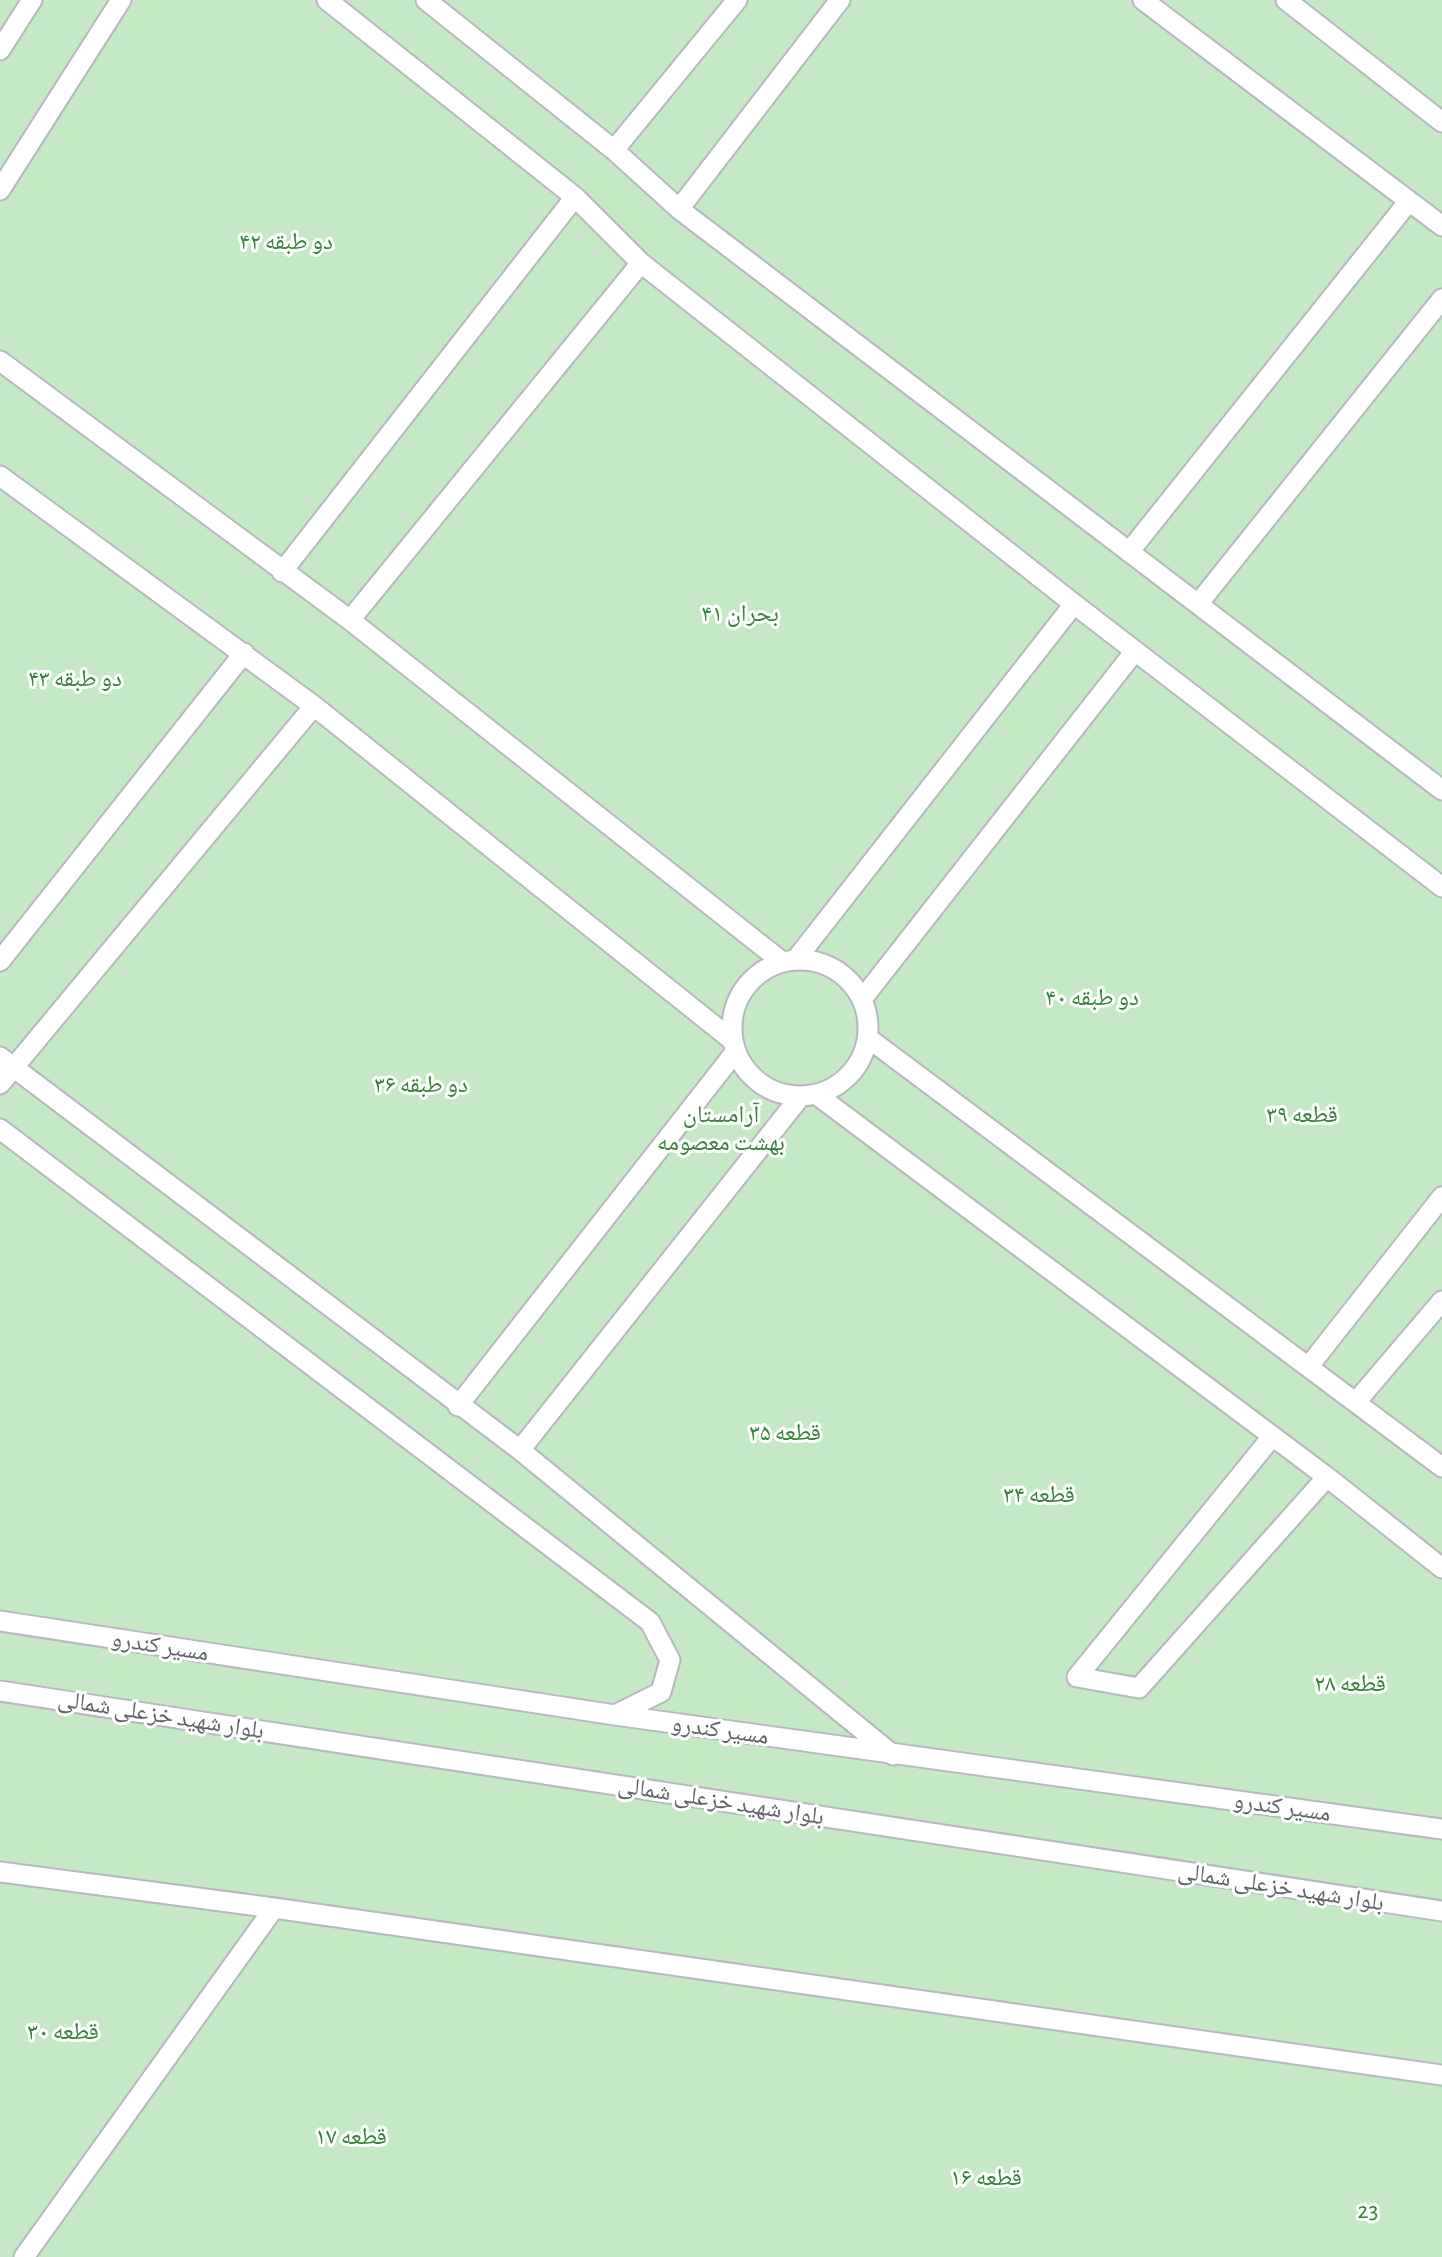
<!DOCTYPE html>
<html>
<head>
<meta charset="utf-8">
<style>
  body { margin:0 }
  canvas { display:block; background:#f1efe8 }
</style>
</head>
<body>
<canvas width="1442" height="2257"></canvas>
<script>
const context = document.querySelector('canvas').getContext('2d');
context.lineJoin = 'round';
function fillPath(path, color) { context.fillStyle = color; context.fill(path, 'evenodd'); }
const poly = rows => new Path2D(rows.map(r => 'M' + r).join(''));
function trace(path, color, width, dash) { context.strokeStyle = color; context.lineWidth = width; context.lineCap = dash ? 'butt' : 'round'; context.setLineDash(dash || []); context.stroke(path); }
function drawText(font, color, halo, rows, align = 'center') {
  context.font = font + ' "Alegreya Sans","Noto Naskh Arabic",sans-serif'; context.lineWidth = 6; context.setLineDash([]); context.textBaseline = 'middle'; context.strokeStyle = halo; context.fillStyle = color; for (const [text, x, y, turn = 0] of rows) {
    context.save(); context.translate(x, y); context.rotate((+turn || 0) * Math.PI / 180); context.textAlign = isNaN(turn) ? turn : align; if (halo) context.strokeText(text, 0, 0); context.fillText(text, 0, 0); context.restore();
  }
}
const green = poly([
  [0,0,1442,0,1442,2257,0,2257]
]);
const lane = poly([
  [327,0,575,197,641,263,1074,604,1442,887],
  [426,0,614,150,679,209,1442,790],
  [1143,0,1442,226],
  [1286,0,1442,122],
  [0,50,32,0],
  [614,150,737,0],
  [0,190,121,0],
  [679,209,840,0],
  [0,361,350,620,781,961],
  [0,476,314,706,732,1040],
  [1129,552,1409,201],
  [282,572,575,197],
  [1198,604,1442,299],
  [350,620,641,263],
  [797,958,1074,604],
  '732 1028a68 68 0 1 1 136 0a68 68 0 1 1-136 0Z',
  [0,961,244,653],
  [863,998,1135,651],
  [868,1038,1442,1467],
  [0,1057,520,1450,893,1755],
  [0,1084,314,706],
  [817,1095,1327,1477,1442,1568],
  [0,1129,650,1622,670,1660,661,1692,615,1715],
  [1309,1366,1442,1197],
  [1356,1402,1442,1301],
  [458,1406,736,1051],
  [1271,1438,1077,1677,1139,1688,1327,1477],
  [520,1450,800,1097],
  [0,1621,615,1715,1442,1829],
  [0,1691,1442,1911],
  [0,1872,274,1908,1442,2075],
  [24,2257,274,1908]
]);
const parkNames = [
  ["۴۲ دو طبقه",286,242],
  ["۴۱ بحران",740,614],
  ["۴۳ دو طبقه",75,679],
  ["۴۰ دو طبقه",1092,998],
  ["۳۶ دو طبقه",421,1085],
  ["آرامستان",721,1115],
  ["بهشت معصومه",721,1143],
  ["قطعه ۳۹",1302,1115],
  ["قطعه ۳۵",785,1433],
  ["قطعه ۳۴",1039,1495],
  ["قطعه ۲۸",1350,1684],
  ["قطعه ۳۰",63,2032],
  ["قطعه ۱۷",351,2137],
  ["قطعه ۱۶",986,2178],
  ["23",1368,2211]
];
const streetNames = [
  ["مسیر کندرو",160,1646,9],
  ["بلوار شهید خزعلی شمالی",161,1715,9],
  ["مسیر کندرو",720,1730,8],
  ["بلوار شهید خزعلی شمالی",721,1801,9],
  ["مسیر کندرو",1282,1807,8],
  ["بلوار شهید خزعلی شمالی",1281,1887,9]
];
fillPath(green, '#c5e8c5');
trace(lane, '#b5b8bc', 23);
trace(lane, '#fff', 19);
drawText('24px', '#348238', '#fff', parkNames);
drawText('24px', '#5f6368', '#fff', streetNames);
</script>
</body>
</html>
